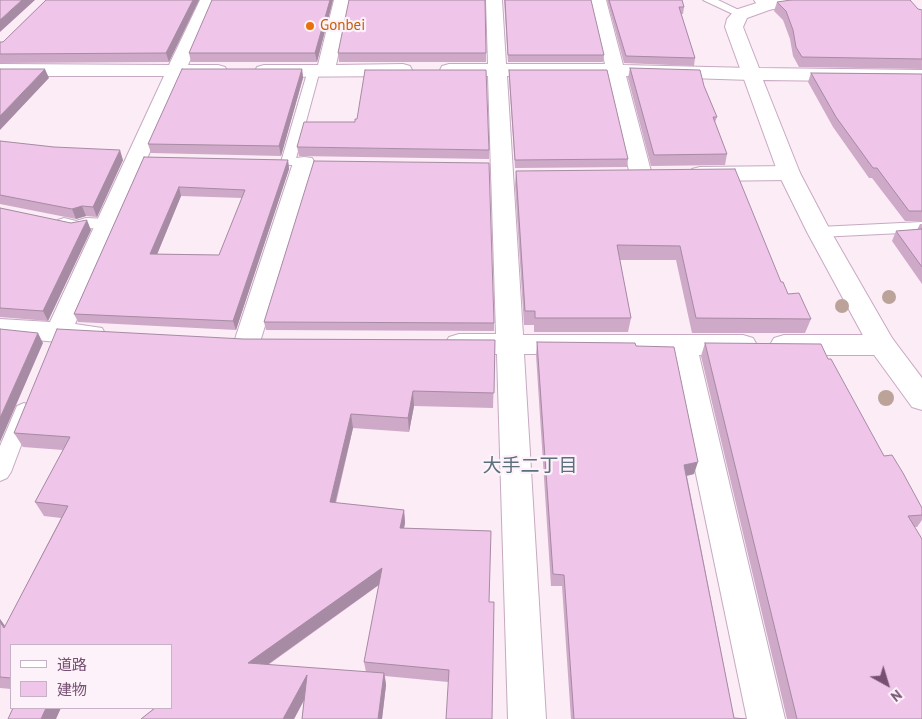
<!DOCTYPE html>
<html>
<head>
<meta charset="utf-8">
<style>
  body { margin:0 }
  #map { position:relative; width:922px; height:719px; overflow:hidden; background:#fbecf6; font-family:"PT Sans","Noto Sans JP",sans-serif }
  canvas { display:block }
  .legend { position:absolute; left:10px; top:644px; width:162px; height:65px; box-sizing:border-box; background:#fef2fa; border:1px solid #c7b1c4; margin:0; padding:6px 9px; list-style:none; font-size:15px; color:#755072 }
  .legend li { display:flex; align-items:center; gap:10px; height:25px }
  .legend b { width:25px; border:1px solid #c7b1c4 }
  .north { position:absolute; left:862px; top:659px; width:50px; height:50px; -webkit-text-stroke:4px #fef2fa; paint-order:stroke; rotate:141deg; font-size:14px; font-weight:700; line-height:20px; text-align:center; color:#755072 }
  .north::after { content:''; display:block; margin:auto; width:18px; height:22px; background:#755072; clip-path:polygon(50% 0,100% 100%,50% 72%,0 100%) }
</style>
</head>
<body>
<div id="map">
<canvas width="922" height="719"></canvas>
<ul class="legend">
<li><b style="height:6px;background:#fff"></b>道路</li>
<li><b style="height:14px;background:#efc5e9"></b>建物</li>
</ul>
<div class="north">N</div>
</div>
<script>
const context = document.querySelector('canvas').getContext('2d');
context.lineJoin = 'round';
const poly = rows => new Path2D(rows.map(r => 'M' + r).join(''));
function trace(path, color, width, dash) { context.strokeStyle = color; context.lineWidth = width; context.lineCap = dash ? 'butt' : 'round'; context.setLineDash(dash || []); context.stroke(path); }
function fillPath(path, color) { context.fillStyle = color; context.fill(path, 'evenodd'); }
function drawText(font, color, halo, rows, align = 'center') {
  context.font = font + ' "PT Sans","Noto Sans JP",sans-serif'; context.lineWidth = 4.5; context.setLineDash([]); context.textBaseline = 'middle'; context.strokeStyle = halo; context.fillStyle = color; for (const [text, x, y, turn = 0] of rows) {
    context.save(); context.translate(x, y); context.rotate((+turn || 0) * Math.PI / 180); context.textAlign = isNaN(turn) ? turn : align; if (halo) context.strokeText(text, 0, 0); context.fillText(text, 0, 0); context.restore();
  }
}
const lane = poly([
  [703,0,718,0,747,14,741,17,737,16,703,0],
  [314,66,320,70,295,162,293,165,283,165,281,162,308,70,314,66],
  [64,218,76,221,86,218,107,219,113,221,115,224,113,227,107,229,87,228,76,231,58,226,56,223,58,220,64,218],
  [922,222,922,232,819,237,813,236,811,232,813,228,819,227,922,222],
  [24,403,31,406,34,411,11,472,7,478,0,481,0,446,17,406,24,403]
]);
const street = poly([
  [200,0,216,0,188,65,218,65,225,67,227,71,225,75,218,77,183,76,75,324,102,328,106,335,102,342,93,345,0,337,0,319,50,322,164,76,0,76,0,64,169,65,200,0],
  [334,0,350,0,336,65,403,64,410,66,412,70,410,74,403,76,264,77,257,75,255,71,257,67,264,65,318,65,334,0],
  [486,0,502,0,506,64,605,64,590,0,606,0,623,65,751,68,758,70,760,74,758,78,751,80,626,76,652,175,649,180,641,182,633,180,630,175,607,76,507,76,523,335,743,335,753,338,757,345,753,352,743,355,699,355,785,719,747,719,671,354,524,354,546,719,508,719,497,354,459,354,449,351,445,344,449,337,459,334,496,334,488,76,449,76,442,74,440,70,442,66,449,64,488,64,486,0],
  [754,0,812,0,810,4,804,5,766,10,760,9,754,0],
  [304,157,312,158,315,163,260,342,257,349,247,352,237,349,234,342,293,163,296,158,304,157],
  [789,166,797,168,800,173,797,178,789,180,700,181,692,179,689,174,692,169,700,167,789,166],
  [784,335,882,335,892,338,896,345,892,352,882,355,784,355,774,352,770,345,774,338,784,335]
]);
const secondary = poly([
  [766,0,772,1,774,5,772,9,747,18,743,27,759,68,922,70,922,82,763,80,800,173,831,232,892,338,922,378,922,410,912,407,872,352,807,232,778,173,725,27,727,19,735,10,766,0]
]);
const trees = [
  [889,297,7],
  [842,306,7],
  [886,398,8]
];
const wall = poly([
  [46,0,199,0,169,62,0,63,0,42,3,42],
  [333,0,317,62,191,62,189,53],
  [504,0,604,55,603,62,508,62],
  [607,0,682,0,684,7,683,14,681,14,695,58,694,66,624,63],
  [777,2,922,10,922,69,799,67,793,56,790,39,783,20,774,11],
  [338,53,486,53,486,62,339,62],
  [630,68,704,86,717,117,715,122,727,154,725,165,651,166,628,78],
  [302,69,303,78,281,156,151,153,148,144],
  [509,70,628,159,627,167,515,168,509,78],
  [811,73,922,74,922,221,905,221,872,178,869,178,833,127,808,82],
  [0,141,123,160,97,217,86,216,76,219,0,204],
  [297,147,489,150,489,159,299,156],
  [144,157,288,160,289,169,236,330,78,322,74,314],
  [181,196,242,198,219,255,157,254],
  [516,171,781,282,788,294,811,319,805,333,692,333,676,260,620,260,631,318,628,332,534,332,534,325,524,325,515,185],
  [0,208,91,230,48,321,0,317],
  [920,224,922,224,922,284,892,241,896,231,917,230],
  [264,322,494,323,494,331,266,330],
  [243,339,495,340,493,408,414,406,409,432,353,428,336,503,404,510,405,523,404,528,491,531,448,682,385,676,386,685,382,719,302,719,304,700,294,719,141,719,153,709,139,708,171,708,171,645,11,645,11,689,0,688,0,619,5,626,61,518,44,516,35,502,63,450,23,447,14,433],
  [379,585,364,662,366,672,268,665],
  [537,342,636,346,694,474,687,476,734,718,746,719,571,719,562,586,551,586,536,355],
  [705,343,828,359,884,456,922,508,922,520,917,527,914,527,922,719,787,719,701,356]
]);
const shadedWall = poly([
  [22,0,35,0,0,32,0,20],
  [193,0,199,0,169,62,166,53],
  [330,0,333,0,317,62,315,53],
  [45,69,49,78,0,130,0,116],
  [302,69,303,78,281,156,279,146],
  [120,150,123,160,97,217,93,207],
  [288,160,289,169,236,330,233,321],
  [179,187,181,196,154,262,150,254],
  [82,206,86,216,76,219,72,209],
  [87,220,91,230,48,321,43,311],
  [38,333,43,343,0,442,0,418],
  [413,391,414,406,409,432,408,418],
  [351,414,353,428,332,516,330,502],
  [698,462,694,474,680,477,684,465],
  [404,510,405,523,401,542,400,528],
  [382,568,384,581,253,675,248,663],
  [0,619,15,640,4,628,0,622],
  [384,673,386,685,382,719,378,719],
  [307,675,311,687,294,719,283,719],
  [46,708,61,708,56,719,41,719]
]);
const building = poly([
  [0,0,22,0,0,20,0,0],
  [46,0,193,0,166,53,0,54,0,42,3,42,46,0],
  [212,0,330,0,315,53,189,53,212,0],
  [349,0,485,0,486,53,338,53,349,0],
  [505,0,591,0,604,55,508,55,505,0],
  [609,0,682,0,684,7,679,7,695,58,626,56,609,0],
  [791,0,910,0,918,9,922,10,922,59,802,57,796,47,793,30,786,11,777,2,791,0],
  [630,68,700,70,704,86,717,117,713,117,727,154,654,155,630,68],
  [0,69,45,69,0,116,0,69],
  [182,69,302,69,279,146,148,144,182,69],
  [365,70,486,70,489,150,297,147,304,122,355,122,355,119,357,119,365,70],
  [509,70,607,70,628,159,515,160,509,70],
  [811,73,922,74,922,211,909,211,877,168,873,168,836,117,811,73],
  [0,141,54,147,120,150,93,207,82,206,72,209,0,195,0,141],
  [144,157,288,160,233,321,74,314,144,157],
  [179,187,245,190,219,255,150,254,179,187],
  [314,161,489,163,494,323,264,322,314,161],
  [735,169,781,282,783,282,788,294,799,293,811,319,696,318,680,246,617,245,631,318,535,318,535,311,525,311,516,171,735,169],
  [0,208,71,223,87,220,43,311,0,308,0,208],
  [922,229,922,267,896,231,922,229],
  [0,329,38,333,0,418,0,329],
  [57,329,243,339,495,340,494,393,413,391,408,418,351,414,330,502,404,510,400,528,491,531,489,602,494,602,492,719,446,719,449,670,364,662,382,568,248,663,384,673,378,719,302,719,307,675,283,719,141,719,155,708,171,708,171,645,11,645,11,678,0,677,0,622,4,628,68,506,35,502,70,437,14,433,57,329],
  [537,342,635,343,636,346,674,347,698,462,684,465,734,718,746,719,574,719,564,575,553,574,537,342],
  [705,343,821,344,828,359,831,359,884,456,892,455,903,473,922,508,922,515,908,516,922,539,922,719,797,719,705,343],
  [13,708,46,708,41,719,8,719,13,708]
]);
const markers = [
  [310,26,5,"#e8710a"]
];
const farFoodnames = [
  ["Gonbei",320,26]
];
const neighbourhoodNames = [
  ["大手二丁目",530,467]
];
trace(lane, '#c6aac2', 2);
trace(street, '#c6aac2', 2);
trace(secondary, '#c9a8c3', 2);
fillPath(lane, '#fff');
fillPath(street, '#fff');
fillPath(secondary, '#fff');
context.fillStyle = '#bba39a';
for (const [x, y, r] of trees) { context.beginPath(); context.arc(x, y, r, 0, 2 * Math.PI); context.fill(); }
fillPath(wall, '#cea9c8');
fillPath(shadedWall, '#a78aa3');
fillPath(building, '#efc5e9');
trace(building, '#a78aa3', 1);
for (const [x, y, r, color] of markers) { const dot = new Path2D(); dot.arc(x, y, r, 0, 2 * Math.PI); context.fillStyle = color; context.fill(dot); trace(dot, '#fef2fa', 2); }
drawText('15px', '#c56008', '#fef2fa', farFoodnames, 'left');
drawText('19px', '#5b6f7c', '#fef2fa', neighbourhoodNames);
</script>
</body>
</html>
